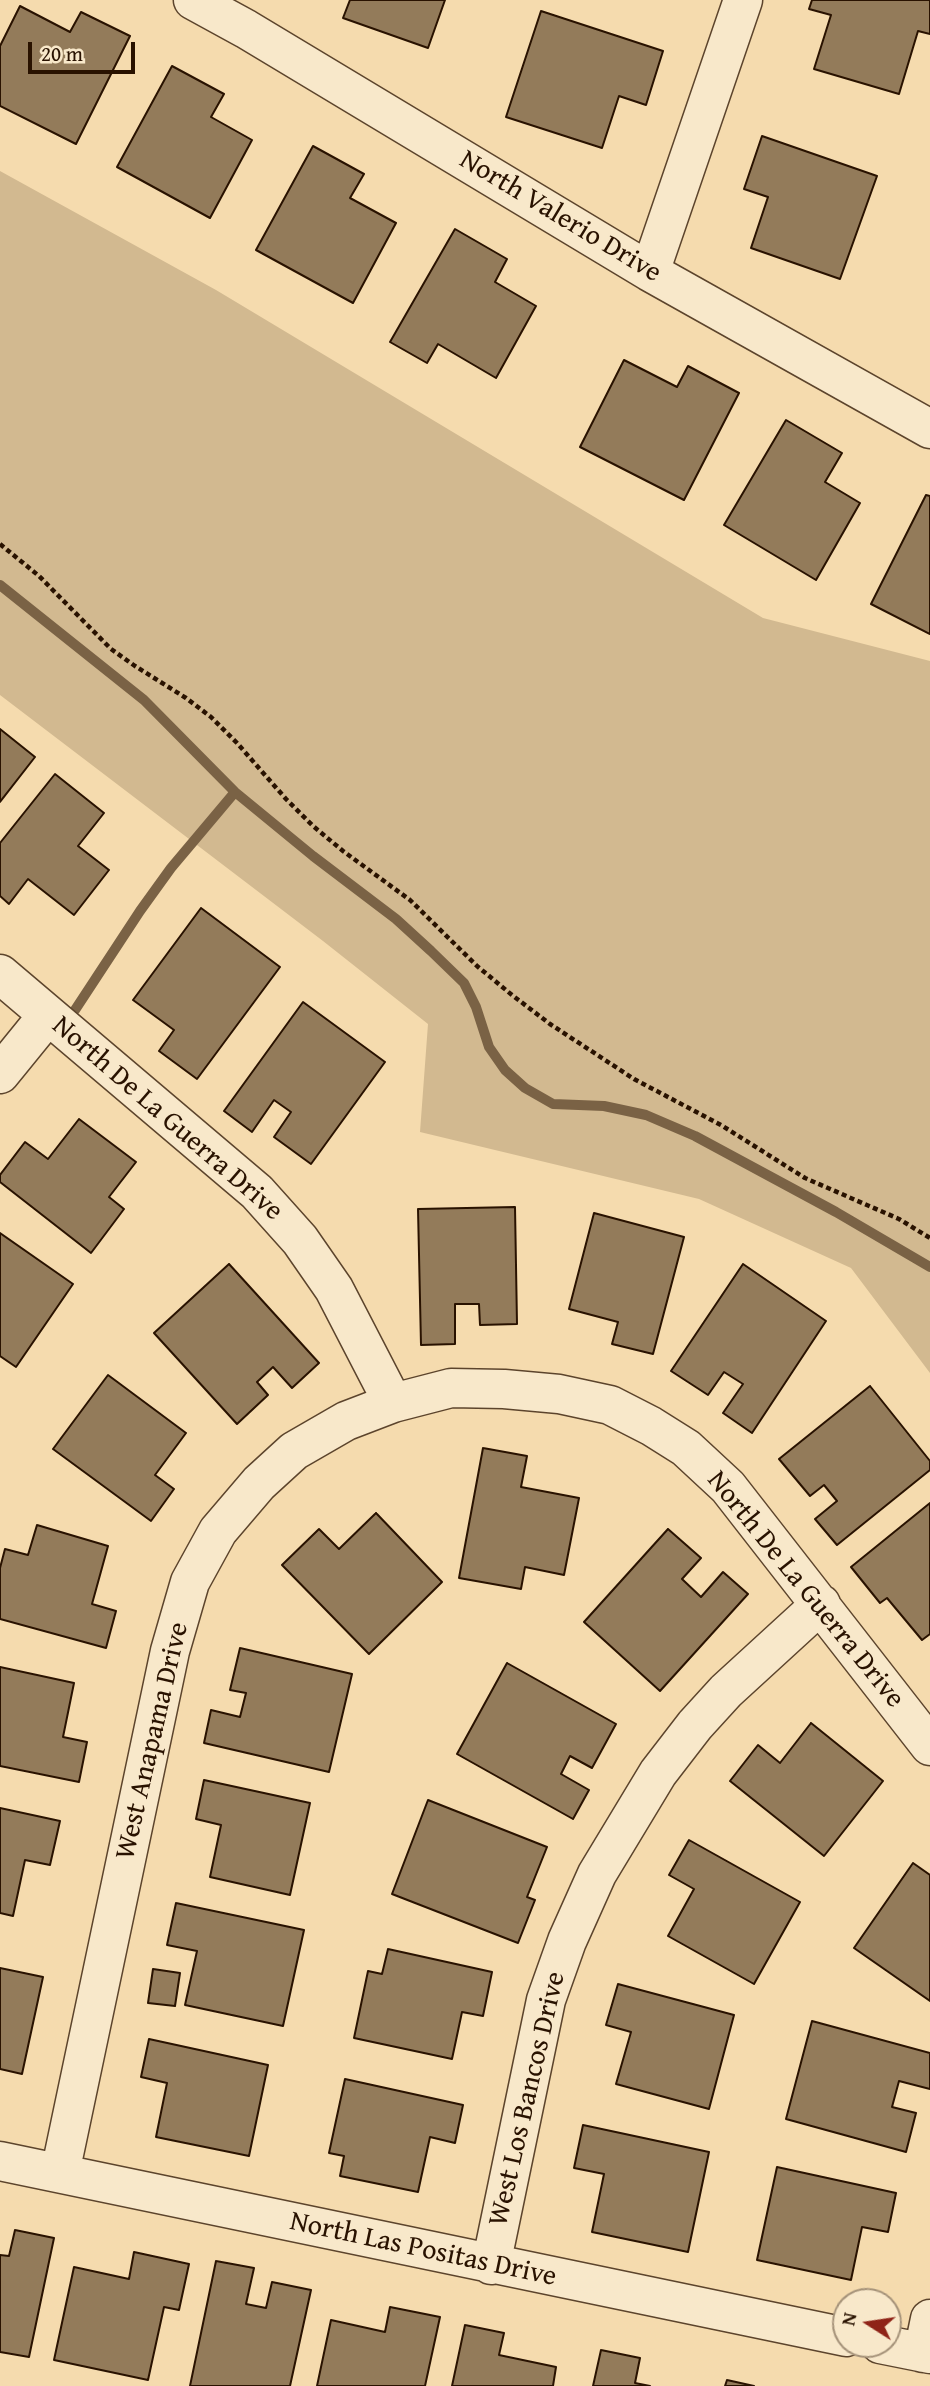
<!DOCTYPE html>
<html>
<head>
<meta charset="utf-8">
<style>
  body { margin:0 }
  #map { position:relative; width:930px; height:2386px; overflow:hidden; background:#f5dbae; font-family:"Gentium Book Plus",serif }
  canvas { display:block }
  .north { position:absolute; left:832px; top:2288px; width:70px; height:70px; box-sizing:border-box; background:#f8e8ca; border:2px solid #a59279; border-radius:50%; rotate:282deg; font-size:19px; font-weight:700; line-height:28px; text-align:center; color:#291200 }
  .north::after { content:''; display:block; margin:auto; width:24px; height:32px; background:#8f2418; clip-path:polygon(50% 0,100% 100%,50% 72%,0 100%) }
  .scale { position:absolute; left:28px; top:42px; width:107px; height:32px; box-sizing:border-box; border:4px solid #291200; border-top:0; padding-left:9px; font-size:21px; line-height:24px; white-space:nowrap; color:#291200; -webkit-text-stroke:5px #f8e8ca; paint-order:stroke }
</style>
</head>
<body>
<div id="map">
<canvas width="930" height="2386"></canvas>
<div class="north">N</div>
<div class="scale">20 m</div>
</div>
<script>
const context = document.querySelector('canvas').getContext('2d');
context.lineJoin = 'round';
function fillPath(path, color) { context.fillStyle = color; context.fill(path, 'evenodd'); }
const poly = rows => new Path2D(rows.map(r => 'M' + r).join(''));
function trace(path, color, width, dash) { context.strokeStyle = color; context.lineWidth = width; context.lineCap = dash ? 'butt' : 'round'; context.setLineDash(dash || []); context.stroke(path); }
function drawText(font, color, halo, rows, align = 'center') {
  context.font = font + ' "Gentium Book Plus",serif'; context.lineWidth = 5; context.setLineDash([]); context.textBaseline = 'middle'; context.strokeStyle = halo; context.fillStyle = color; for (const [text, x, y, turn = 0] of rows) {
    context.save(); context.translate(x, y); context.rotate((+turn || 0) * Math.PI / 180); context.textAlign = isNaN(turn) ? turn : align; if (halo) context.strokeText(text, 0, 0); context.fillText(text, 0, 0); context.restore();
  }
}
const green = poly([
  [0,171,216,290,763,618,930,661,930,1373,851,1268,699,1199,420,1132,428,1024,323,941,0,695]
]);
const stream = poly([
  [0,585,144,700,235,792,313,856,396,919,431,951,464,983,476,1007,489,1047,505,1070,525,1088,553,1104,604,1106,646,1115,695,1136,836,1212,930,1267],
  [75,1010,140,911,171,868,235,792]
]);
const building = poly([
  [350,0,445,0,428,48,343,18,350,0],
  [812,0,930,0,930,34,918,31,899,94,814,69,831,15,809,9,812,0],
  [20,6,70,32,81,12,130,36,76,144,0,106,0,46,20,6],
  [541,11,663,51,646,105,619,96,602,148,506,117,541,11],
  [172,66,224,94,211,117,252,140,210,218,117,167,172,66],
  [762,136,877,176,840,279,751,248,768,197,744,189,762,136],
  [313,146,364,174,350,198,396,223,353,303,256,250,313,146],
  [455,229,507,259,495,282,536,306,496,378,438,344,427,363,390,342,455,229],
  [624,360,677,387,688,366,739,393,684,500,580,447,624,360],
  [786,420,842,453,825,482,860,503,816,580,724,525,786,420],
  [926,495,930,496,930,634,871,604,926,495],
  [0,729,35,757,0,802,0,729],
  [55,774,104,813,78,846,109,870,74,915,28,879,9,904,0,896,0,843,55,774],
  [201,908,280,967,197,1079,159,1051,174,1030,133,1000,201,908],
  [303,1002,385,1062,311,1164,274,1137,291,1112,274,1100,252,1132,224,1111,303,1002],
  [79,1119,136,1162,109,1197,124,1209,91,1253,0,1182,0,1175,25,1142,48,1159,79,1119],
  [515,1207,517,1324,480,1325,479,1304,455,1304,455,1344,421,1345,418,1209,515,1207],
  [594,1213,684,1237,653,1354,612,1344,618,1322,569,1309,594,1213],
  [0,1233,73,1284,16,1367,0,1356,0,1233],
  [229,1264,319,1363,292,1388,273,1367,257,1382,268,1395,237,1424,154,1333,229,1264],
  [743,1264,826,1321,752,1433,723,1413,743,1384,724,1372,708,1395,671,1371,743,1264],
  [108,1375,186,1433,155,1475,174,1489,151,1521,53,1449,108,1375],
  [870,1386,930,1461,930,1470,837,1545,815,1519,837,1501,824,1485,810,1496,779,1459,870,1386],
  [483,1448,527,1456,521,1487,579,1498,564,1575,525,1567,521,1589,459,1578,483,1448],
  [930,1503,930,1634,922,1640,887,1598,880,1603,851,1567,930,1503],
  [376,1513,442,1582,369,1654,282,1565,319,1529,339,1549,376,1513],
  [37,1525,108,1546,92,1604,116,1611,106,1648,0,1619,0,1568,5,1549,28,1555,37,1525],
  [668,1529,701,1558,682,1579,701,1597,723,1572,748,1594,660,1691,584,1622,668,1529],
  [240,1648,352,1674,329,1772,204,1743,211,1710,240,1717,246,1693,230,1690,240,1648],
  [507,1663,616,1724,592,1768,570,1756,561,1774,589,1790,573,1819,457,1754,507,1663],
  [0,1667,74,1683,63,1737,87,1742,79,1782,0,1766,0,1667],
  [811,1723,883,1781,824,1856,730,1781,758,1745,780,1763,811,1723],
  [204,1780,310,1803,290,1895,210,1877,221,1825,196,1819,204,1780],
  [428,1800,547,1847,527,1897,535,1900,518,1943,392,1894,428,1800],
  [0,1808,60,1821,50,1865,25,1860,13,1916,0,1913,0,1808],
  [689,1840,800,1902,754,1984,668,1936,694,1889,669,1875,689,1840],
  [913,1863,930,1875,930,2001,854,1948,913,1863],
  [176,1903,304,1930,283,2026,185,2005,197,1951,167,1945,176,1903],
  [388,1949,492,1972,483,2016,462,2012,452,2059,354,2038,368,1971,382,1974,388,1949],
  [0,1968,43,1977,22,2074,0,2069,0,1968],
  [153,1969,180,1973,175,2006,148,2003,153,1969],
  [618,1984,734,2015,709,2109,616,2084,631,2032,606,2025,618,1984],
  [812,2021,930,2053,930,2089,899,2081,892,2107,916,2113,906,2152,786,2119,812,2021],
  [149,2039,268,2065,249,2156,156,2137,167,2083,141,2077,149,2039],
  [345,2079,463,2105,455,2143,430,2137,418,2192,340,2176,344,2156,329,2153,345,2079],
  [583,2125,709,2152,688,2252,592,2232,604,2174,574,2168,583,2125],
  [777,2167,896,2193,888,2232,862,2227,851,2280,757,2260,777,2167],
  [15,2230,54,2238,29,2357,0,2352,0,2255,9,2256,15,2230],
  [134,2252,189,2264,179,2310,164,2307,148,2380,54,2360,74,2267,129,2279,134,2252],
  [216,2261,254,2268,246,2304,266,2308,272,2282,311,2290,290,2386,190,2386,216,2261],
  [390,2307,440,2317,425,2386,317,2386,331,2320,385,2332,390,2307],
  [465,2325,504,2333,499,2355,556,2367,553,2386,452,2386,465,2325],
  [601,2350,640,2358,635,2383,650,2386,593,2386,601,2350],
  [727,2380,754,2386,725,2386,727,2380]
]);
const path = poly([
  [0,544,39,576,111,649,135,666,186,698,211,717,237,743,286,799,313,826,343,851,410,900,477,966,512,995,550,1024,634,1079,721,1125,805,1178,899,1219,930,1238]
]);
const street = poly([
  [193,0,246,29,650,272,930,429],
  [650,272,743,0],
  [0,974,257,1192,300,1240,334,1289,393,1403],
  [0,1074,48,1015],
  [0,2161,846,2337],
  [60,2173,170,1651,190,1582,218,1531,259,1483,294,1451,346,1421,393,1403,451,1388,504,1389,559,1394,610,1405,651,1426,686,1448,728,1487,930,1746],
  [491,2265,546,2000,567,1941,597,1874,658,1773,695,1725,726,1691,821,1604],
  [880,2344,930,2354],
  [923,2353,930,2319]
]);
const streetNames = [
  ["North Valerio Drive",560,217,31],
  ["North De La Guerra Drive",167,1119,41],
  ["North De La Guerra Drive",805,1590,51],
  ["West Anapama Drive",153,1741,-77],
  ["West Los Bancos Drive",528,2099,-77],
  ["North Las Positas Drive",423,2250,12]
];
fillPath(green, '#d2b990');
trace(stream, '#7a6245', 10);
fillPath(building, '#937b5a');
trace(building, '#291200', 2);
trace(street, '#5c442c', 41);
trace(path, '#291200', 4.5, [5, 3.5]);
trace(street, '#f8e8ca', 38);
drawText('28px', '#291200', '#f8e8ca', streetNames);
</script>
</body>
</html>
